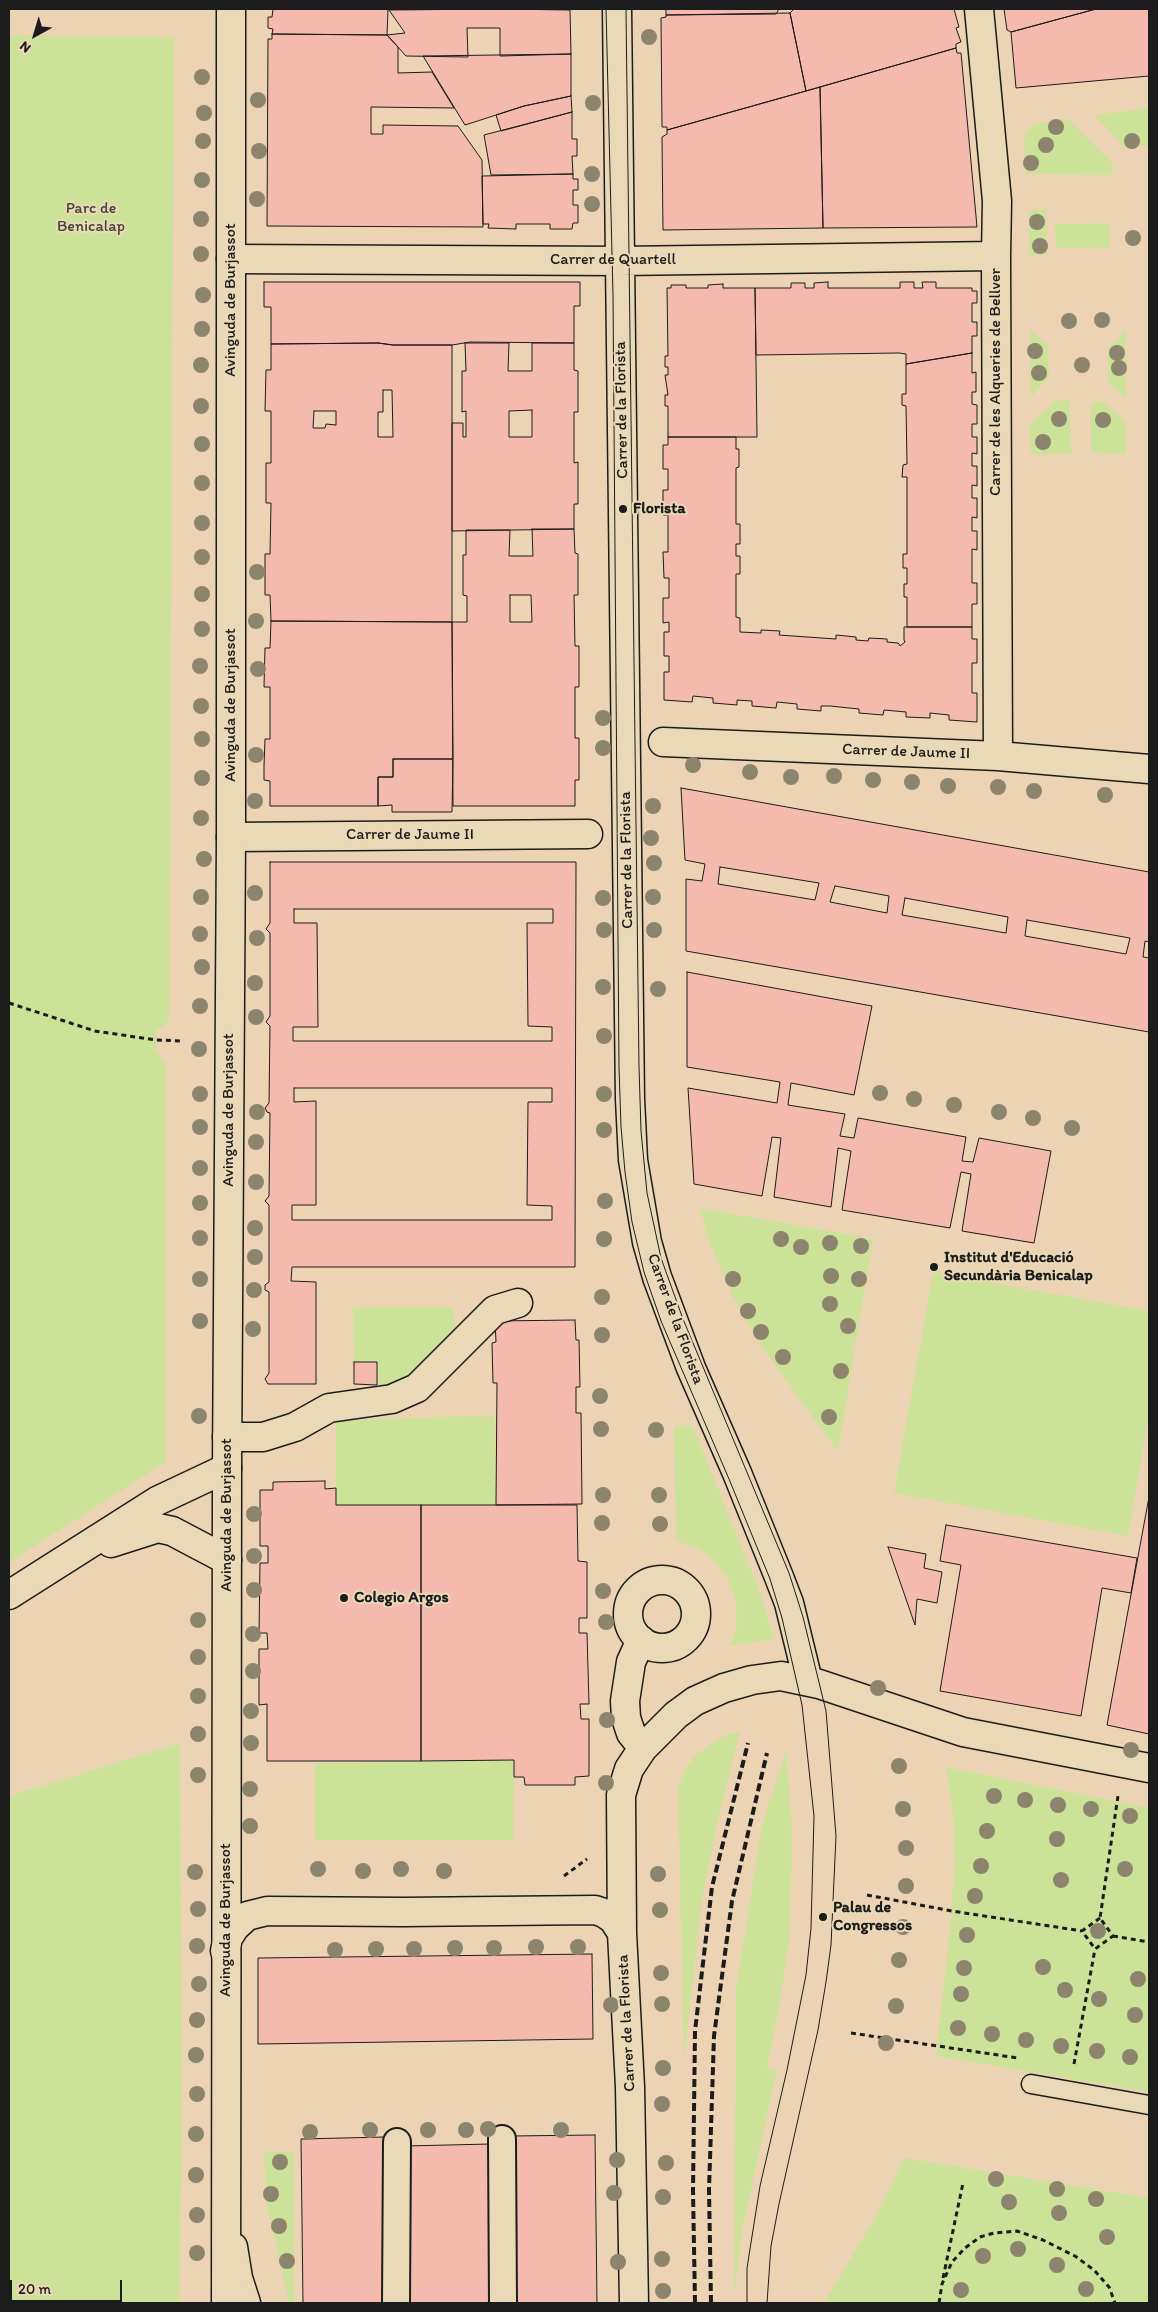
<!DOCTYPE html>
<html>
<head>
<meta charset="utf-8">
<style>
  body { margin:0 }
  #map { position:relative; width:1158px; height:2312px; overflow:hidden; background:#ecd3b4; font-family:Itim,sans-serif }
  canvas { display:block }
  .frame { position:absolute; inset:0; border:10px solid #1c1c1c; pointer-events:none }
  .north { position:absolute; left:10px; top:10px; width:50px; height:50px; -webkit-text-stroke:4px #ead9b6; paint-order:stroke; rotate:219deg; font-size:14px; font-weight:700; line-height:20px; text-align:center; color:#1c1c1c }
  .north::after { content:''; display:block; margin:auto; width:18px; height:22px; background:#1c1c1c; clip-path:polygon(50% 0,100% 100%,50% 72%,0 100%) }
  .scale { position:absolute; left:10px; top:2280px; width:112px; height:22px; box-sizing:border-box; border:2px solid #1c1c1c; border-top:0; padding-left:6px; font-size:15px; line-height:18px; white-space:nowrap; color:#1c1c1c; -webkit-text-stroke:4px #ead9b6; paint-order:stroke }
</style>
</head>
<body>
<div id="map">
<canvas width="1158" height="2312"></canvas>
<div class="frame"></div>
<div class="north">N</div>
<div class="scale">20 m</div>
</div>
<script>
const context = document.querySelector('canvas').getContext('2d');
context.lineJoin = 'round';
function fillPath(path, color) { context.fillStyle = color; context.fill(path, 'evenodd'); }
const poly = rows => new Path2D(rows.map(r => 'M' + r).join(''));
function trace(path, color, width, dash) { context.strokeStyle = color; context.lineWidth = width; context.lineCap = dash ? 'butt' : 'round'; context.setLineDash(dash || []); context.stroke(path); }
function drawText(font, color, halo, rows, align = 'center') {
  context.font = font + ' Itim,sans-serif'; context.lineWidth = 4; context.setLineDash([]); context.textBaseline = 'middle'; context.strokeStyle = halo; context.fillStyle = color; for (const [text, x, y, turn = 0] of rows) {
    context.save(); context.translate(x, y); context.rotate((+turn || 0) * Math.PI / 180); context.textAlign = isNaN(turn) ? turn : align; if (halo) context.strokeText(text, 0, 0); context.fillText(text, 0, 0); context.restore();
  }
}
const green = poly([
  [9,35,174,37,169,1021,156,1031,156,1051,166,1064,166,1462,9,1562],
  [1149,108,1149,146,1138,146,1126,149,1094,115],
  [1067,119,1113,163,1112,175,1027,174,1024,138,1028,130,1034,124],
  [1029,210,1046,210,1047,254,1029,255],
  [1109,223,1110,247,1056,248,1055,224],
  [1030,330,1048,345,1049,378,1031,397],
  [1126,330,1126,398,1108,382,1108,349],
  [1069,400,1071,454,1031,454,1029,426,1055,401],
  [1091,402,1104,402,1125,421,1126,454,1091,453],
  [700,1208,873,1239,838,1452,762,1347,732,1295,708,1239],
  [933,1272,1149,1311,1149,1413,1128,1536,894,1493],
  [353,1307,453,1307,455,1333,403,1386,377,1385,354,1362],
  [495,1415,496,1505,336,1505,336,1421],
  [674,1427,693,1427,761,1595,774,1639,729,1646,734,1636,737,1623,736,1602,728,1578,715,1561,698,1548,676,1541],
  [740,1732,717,1825,702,1899,684,2059,678,1788,684,1771,695,1756,709,1745,726,1735],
  [180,1743,182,2124,179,2303,9,2303,9,1796],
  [786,1751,792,1828,790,1934,779,2008,767,2068,777,2070,741,2236,734,2298,736,1989,762,1825],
  [514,1760,513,1840,315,1840,315,1763],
  [946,1767,1149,1808,1149,2092,936,2056,952,1911,954,1863,953,1814],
  [264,2151,294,2153,294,2303,289,2303,267,2205],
  [904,2158,1149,2198,1149,2303,824,2303,872,2223]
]);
const building = poly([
  [273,9,388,9,387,35,272,34,273,29,268,28,268,17,272,17,273,9],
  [500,9,570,10,571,54,500,56,500,28,467,28,468,57,406,56,387,35,405,33,389,10,500,9],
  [666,9,779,9,776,14,666,15,666,9],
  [794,9,954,9,959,27,956,28,961,42,956,44,956,48,806,91,790,13,794,9],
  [1004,9,1096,9,1011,32,1007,30,1004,9],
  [1096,9,1149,9,1149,76,1016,88,1011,32,1096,9],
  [790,13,806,91,667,130,667,127,662,127,661,18,666,17,666,15,790,13],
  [272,34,387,35,398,47,398,73,432,72,454,108,371,107,371,134,383,134,383,125,458,126,482,160,483,227,267,226,268,39,272,39,272,34],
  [956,48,957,53,961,53,977,227,823,228,820,87,956,48],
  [571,54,571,96,524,106,465,125,423,56,571,54],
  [820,87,823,228,663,230,662,137,667,134,667,130,820,87],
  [571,96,572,112,501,131,496,115,524,106,571,96],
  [572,112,572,139,577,139,577,156,572,156,573,174,491,175,484,135,572,112],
  [573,174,573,179,578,179,578,190,573,190,573,205,578,205,578,223,573,223,572,229,550,229,550,224,516,224,516,229,488,228,489,224,483,224,482,176,573,174],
  [264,282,580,282,580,306,574,306,574,343,470,342,452,345,393,345,378,343,271,344,271,307,264,307,264,282],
  [828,282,828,288,900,288,900,282,914,282,914,288,923,288,922,282,936,282,936,288,972,288,972,291,977,291,977,303,972,303,972,322,977,322,977,336,972,336,972,353,906,364,906,354,899,353,756,355,755,288,791,288,791,283,805,283,805,288,814,288,814,283,828,282],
  [723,284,723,288,755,288,757,437,668,437,668,406,665,406,665,395,668,395,665,375,668,375,668,367,665,367,665,356,668,356,667,288,671,288,671,285,686,285,686,288,708,288,708,285,723,284],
  [378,343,393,345,452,345,452,622,271,621,270,595,265,595,265,554,270,554,271,503,266,503,266,463,271,463,271,411,265,411,266,370,271,370,271,344,378,343],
  [383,390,392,390,393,437,378,437,378,412,383,412,383,390],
  [314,411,336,411,336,425,326,424,325,428,313,428,314,411],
  [465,343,509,343,508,371,532,371,532,343,574,343,574,370,578,371,578,412,574,412,574,463,578,462,578,504,574,504,574,529,452,531,452,423,463,423,463,437,466,437,466,411,462,412,462,371,466,371,465,343],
  [532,410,532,437,509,437,509,411,532,410],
  [972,353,972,373,976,372,976,392,972,392,972,404,977,405,977,424,972,424,972,437,977,437,977,454,972,453,972,466,977,466,977,486,972,485,972,498,977,498,977,518,972,517,972,531,977,531,977,550,972,549,972,583,977,583,977,604,972,604,972,627,907,627,907,597,904,597,904,584,907,584,907,568,903,568,903,554,907,554,907,477,902,477,903,465,907,464,906,406,902,405,902,394,906,394,906,364,972,353],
  [668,437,736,437,736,449,739,449,739,467,736,468,736,524,740,524,740,544,736,544,736,556,740,556,740,574,736,574,736,617,740,618,740,632,761,633,761,630,780,631,779,635,836,639,836,635,856,637,856,640,868,641,869,638,887,639,887,642,898,643,900,646,905,642,904,640,904,627,972,627,972,639,977,639,977,663,972,663,972,693,977,693,977,722,949,720,949,715,930,713,930,718,906,717,906,712,884,710,883,715,859,713,859,709,830,706,821,706,821,711,797,709,797,704,777,702,776,708,752,706,752,701,737,700,737,705,713,703,713,698,693,696,692,702,664,700,664,672,669,672,669,656,664,656,664,632,669,632,669,622,663,623,663,598,669,598,669,578,664,578,663,552,668,552,668,515,663,515,663,490,668,490,668,469,663,469,663,445,668,445,668,437],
  [532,529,574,529,575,553,578,554,578,595,574,595,575,646,579,646,579,687,575,687,575,738,579,738,579,780,575,780,575,806,453,806,452,622,467,622,467,596,463,595,463,555,466,555,466,530,510,530,509,556,533,556,532,529],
  [510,595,531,595,532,622,510,622,510,595],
  [271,621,452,622,453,759,393,759,393,777,378,777,378,806,270,806,270,781,264,780,264,766,265,739,270,739,270,687,264,687,265,648,270,648,271,621],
  [393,759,453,759,452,812,392,812,392,805,378,806,378,777,393,777,393,759],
  [681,788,1149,872,1149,942,1145,941,1143,957,1149,958,1149,1032,686,951,686,879,702,881,705,864,685,860,681,788],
  [720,867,819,883,815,900,718,884,720,867],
  [835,886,889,896,887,913,830,902,835,886],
  [905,898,1008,917,1006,933,902,915,905,898],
  [1027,920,1130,938,1126,954,1025,936,1027,920],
  [270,862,576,862,575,1267,292,1267,291,1281,316,1282,316,1384,268,1384,265,1379,269,1373,269,1292,265,1290,265,1285,269,1282,269,1205,265,1201,269,1196,270,1113,267,1112,265,1108,269,1103,270,1026,266,1022,270,1016,270,933,266,929,270,923,270,862],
  [294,909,553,909,553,923,527,923,528,1026,552,1027,552,1041,293,1041,293,1027,318,1027,317,923,294,923,294,909],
  [294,1088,552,1088,552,1102,528,1102,527,1205,552,1206,552,1220,292,1220,292,1205,316,1205,316,1101,294,1102,294,1088],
  [687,972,872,1006,854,1095,791,1083,788,1105,845,1114,840,1136,854,1138,858,1118,966,1137,962,1161,973,1162,979,1138,1051,1151,1034,1243,962,1231,971,1174,961,1172,950,1228,842,1210,851,1151,838,1148,831,1207,774,1197,781,1138,772,1137,762,1196,694,1184,688,1088,777,1103,780,1082,687,1067,687,972],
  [575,1320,576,1340,579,1340,580,1387,576,1387,576,1413,581,1413,582,1504,496,1505,497,1383,493,1383,492,1343,496,1342,495,1321,575,1320],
  [354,1362,377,1362,377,1385,354,1384,354,1362],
  [325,1481,325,1489,336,1488,336,1505,421,1505,421,1761,267,1761,267,1704,259,1705,259,1649,268,1649,267,1633,259,1633,260,1563,268,1563,268,1546,260,1546,260,1490,273,1490,273,1482,325,1481],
  [1149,1497,1149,1734,1107,1725,1149,1497],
  [421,1505,577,1505,578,1561,587,1562,587,1618,579,1618,579,1633,587,1633,589,1704,580,1704,581,1719,589,1719,589,1776,575,1777,575,1785,525,1785,524,1777,514,1777,514,1760,421,1761,421,1505],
  [946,1525,1137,1558,1131,1593,1102,1588,1081,1716,940,1691,961,1565,940,1561,946,1525],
  [888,1547,926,1554,924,1568,942,1572,937,1603,917,1599,915,1625,888,1547],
  [592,1954,593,2039,258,2044,258,1958,592,1954],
  [595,2135,597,2303,512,2303,510,2136,595,2135],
  [385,2137,387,2303,303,2303,301,2139,385,2137],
  [491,2144,492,2303,407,2303,405,2146,491,2144]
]);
const path = poly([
  [9,1003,95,1031,156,1040,183,1041],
  [564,1876,587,1859],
  [867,1895,952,1911,1082,1931],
  [1100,1918,1082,1931,1095,1949,1113,1936,1100,1918,1118,1796],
  [1113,1936,1149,1942],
  [851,2033,1018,2058],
  [1074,2064,1095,1949],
  [943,2278,963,2183],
  [939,2303,942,2284,952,2262,965,2248,980,2237,994,2233,1017,2231,1043,2240,1075,2256,1094,2270,1109,2287,1115,2303]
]);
const service = poly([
  [1031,2084,1149,2105]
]);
const pedestrian = poly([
  [502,2139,503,2303],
  [396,2303,397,2142]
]);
const minor = poly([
  [617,9,630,1099,633,1160,647,1242,657,1277,691,1368,737,1473,779,1577,789,1603,808,1681],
  [979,9,997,201,996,256,998,756],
  [231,259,620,261,996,256],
  [663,742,998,756,1149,769],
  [231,837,588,834],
  [227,1437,263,1437,295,1427,329,1408,392,1399,417,1388,495,1310,518,1303],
  [111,1543,158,1528,172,1531,227,1560],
  '628 1614a34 34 0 1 1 68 0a34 34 0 1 1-68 0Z',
  [9,1595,157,1501,227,1468],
  [641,1640,631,1662,625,1701,626,1718,631,1733,643,1748],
  [225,1951,228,1938,235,1927,247,1916,267,1911,403,1912,595,1910,604,1913,613,1919,622,1933],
  [233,2247,238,2278,246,2303],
  [634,2303,630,2087,622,1933,621,1795,629,1769,643,1748,676,1715,695,1701,724,1688,752,1680,781,1676,819,1684,963,1732,1149,1768]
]);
const secondary = poly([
  [226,2303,227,1468,231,837,231,9]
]);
const tram = poly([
  [606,9,613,295,619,1068,621,1127,625,1172,632,1222,644,1272,661,1321,729,1479,770,1579,782,1618,802,1705,814,1816,811,1928,806,1975,787,2070,760,2186,747,2268,747,2303],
  [626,9,639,1067,641,1131,647,1193,661,1258,683,1319,789,1573,803,1617,826,1711,836,1836,831,1945,826,1982,818,2030,779,2204,771,2246,767,2303]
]);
const rail = poly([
  [695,2303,693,2191,695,2031,712,1887,748,1743],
  [711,2303,709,2190,714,2036,732,1901,767,1753]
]);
const trees = [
  [649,37],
  [202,77],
  [258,100],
  [593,103],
  [204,113],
  [1056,127],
  [203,141],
  [1132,141],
  [1046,145],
  [259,151],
  [1031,163],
  [592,174],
  [202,180],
  [257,199],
  [592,204],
  [201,219],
  [1037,222],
  [1133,238],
  [1040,246],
  [201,254],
  [203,295],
  [1102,320],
  [1069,321],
  [202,329],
  [1035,351],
  [1117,353],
  [201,365],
  [1082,365],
  [1119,368],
  [1039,373],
  [201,406],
  [1059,419],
  [1103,420],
  [1043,442],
  [202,444],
  [202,483],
  [202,523],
  [202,557],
  [257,572],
  [202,594],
  [256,621],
  [202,629],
  [200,666],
  [258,669],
  [201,706],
  [603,718],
  [202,739],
  [603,748],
  [256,755],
  [693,765],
  [750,772],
  [834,776],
  [791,777],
  [202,778],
  [873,780],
  [912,782],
  [948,786],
  [998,787],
  [1034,791],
  [1105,795],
  [255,801],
  [653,806],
  [201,818],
  [651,838],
  [204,859],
  [654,863],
  [255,893],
  [201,897],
  [653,897],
  [603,898],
  [604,930],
  [654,930],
  [200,934],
  [257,938],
  [202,967],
  [255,983],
  [603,987],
  [658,989],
  [200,1006],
  [256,1017],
  [604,1036],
  [199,1049],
  [880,1093],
  [200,1094],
  [604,1094],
  [914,1099],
  [954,1105],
  [257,1112],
  [999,1112],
  [1033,1118],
  [200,1127],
  [1072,1128],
  [604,1130],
  [256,1142],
  [200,1168],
  [256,1182],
  [605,1201],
  [200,1203],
  [255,1228],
  [200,1238],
  [604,1239],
  [781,1239],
  [830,1243],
  [861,1246],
  [801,1247],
  [255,1257],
  [831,1276],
  [200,1279],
  [733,1279],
  [859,1279],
  [254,1290],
  [602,1297],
  [830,1304],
  [748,1311],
  [200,1321],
  [848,1326],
  [253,1329],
  [761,1332],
  [602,1335],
  [783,1357],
  [841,1371],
  [600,1396],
  [199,1416],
  [829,1417],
  [601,1429],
  [656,1430],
  [603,1495],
  [659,1495],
  [254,1514],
  [602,1523],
  [660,1524],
  [254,1556],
  [254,1590],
  [603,1591],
  [198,1620],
  [606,1622],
  [253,1634],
  [198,1657],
  [253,1671],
  [878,1688],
  [198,1696],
  [251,1711],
  [607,1720],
  [198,1734],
  [251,1743],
  [1131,1750],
  [899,1766],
  [198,1775],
  [606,1783],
  [250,1789],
  [994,1796],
  [1025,1800],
  [1058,1805],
  [903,1809],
  [1091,1809],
  [1130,1816],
  [250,1826],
  [987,1831],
  [1057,1839],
  [906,1848],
  [981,1866],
  [318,1869],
  [401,1869],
  [1125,1869],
  [363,1871],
  [444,1871],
  [195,1872],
  [658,1874],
  [1061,1880],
  [906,1886],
  [975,1896],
  [198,1909],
  [660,1910],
  [903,1927],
  [1098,1931],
  [967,1935],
  [197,1946],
  [536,1947],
  [578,1947],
  [455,1948],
  [494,1948],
  [376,1949],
  [414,1949],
  [335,1950],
  [899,1960],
  [1043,1967],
  [964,1968],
  [661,1973],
  [1138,1979],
  [199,1984],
  [1065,1990],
  [961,1994],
  [1099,1999],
  [662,2004],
  [611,2005],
  [896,2006],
  [1135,2015],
  [197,2020],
  [958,2028],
  [992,2034],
  [1026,2040],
  [886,2043],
  [1061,2046],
  [1097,2051],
  [196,2055],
  [1130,2057],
  [663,2068],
  [197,2094],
  [662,2104],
  [488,2129],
  [370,2130],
  [428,2130],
  [466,2130],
  [561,2130],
  [310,2132],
  [196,2134],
  [617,2160],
  [280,2162],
  [666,2163],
  [196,2175],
  [996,2179],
  [1057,2189],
  [614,2193],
  [271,2194],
  [663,2197],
  [1096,2199],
  [1009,2202],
  [1059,2213],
  [197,2215],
  [279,2226],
  [1107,2237],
  [1018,2249],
  [197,2253],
  [983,2256],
  [662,2259],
  [287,2261],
  [618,2262],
  [1057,2265],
  [1086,2289],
  [961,2290],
  [663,2291]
];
const markers = [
  [623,509,5,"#1c1c1c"],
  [934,1267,5,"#1c1c1c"],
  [344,1598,5,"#1c1c1c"],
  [823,1917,5,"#1c1c1c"]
];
const parkNames = [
  ["Parc de",91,209],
  ["Benicalap",91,227]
];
const streetNames = [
  ["Carrer de Quartell",613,260],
  ["Avinguda de Burjassot",231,300,-90],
  ["Carrer de les Alqueries de Bellver",996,382,-90],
  ["Carrer de la Florista",622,410,-91],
  ["Avinguda de Burjassot",231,705,-90],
  ["Carrer de Jaume II",906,752,2],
  ["Carrer de Jaume II",410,835],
  ["Carrer de la Florista",627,860,-91],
  ["Avinguda de Burjassot",229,1110,-90],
  ["Carrer de la Florista",675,1319,70],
  ["Avinguda de Burjassot",227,1515,-90],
  ["Avinguda de Burjassot",226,1920,-90],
  ["Carrer de la Florista",627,2023,-93]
];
const poiNames = [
  ["Florista",633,509],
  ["Institut d'Educació",944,1258],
  ["Secundària Benicalap",944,1276],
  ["Colegio Argos",354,1598],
  ["Palau de",833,1908],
  ["Congressos",833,1926]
];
fillPath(green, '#cce298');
fillPath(building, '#f4baae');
trace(building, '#1c1c1c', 1);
trace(service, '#1c1c1c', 21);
trace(pedestrian, '#1c1c1c', 30);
trace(minor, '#1c1c1c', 31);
trace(secondary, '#1c1c1c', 31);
trace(path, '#1c1c1c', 3, [5, 4]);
trace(service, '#ead9b6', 18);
trace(pedestrian, '#ead9b6', 26);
trace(minor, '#ead9b6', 28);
trace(secondary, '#ead9b6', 28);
trace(tram, '#1c1c1c', 1);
trace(rail, '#1c1c1c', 4, [8, 4]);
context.fillStyle = '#8d846e';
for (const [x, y] of trees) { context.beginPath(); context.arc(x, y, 8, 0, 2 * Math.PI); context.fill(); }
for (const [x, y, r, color] of markers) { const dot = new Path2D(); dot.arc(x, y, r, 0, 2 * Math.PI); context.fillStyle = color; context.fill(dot); trace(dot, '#ead9b6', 2); }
drawText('16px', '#3f4435', '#ead9b6', parkNames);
drawText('16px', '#1c1c1c', '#ead9b6', streetNames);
drawText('bold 16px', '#1c1c1c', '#ead9b6', poiNames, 'left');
</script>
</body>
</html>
